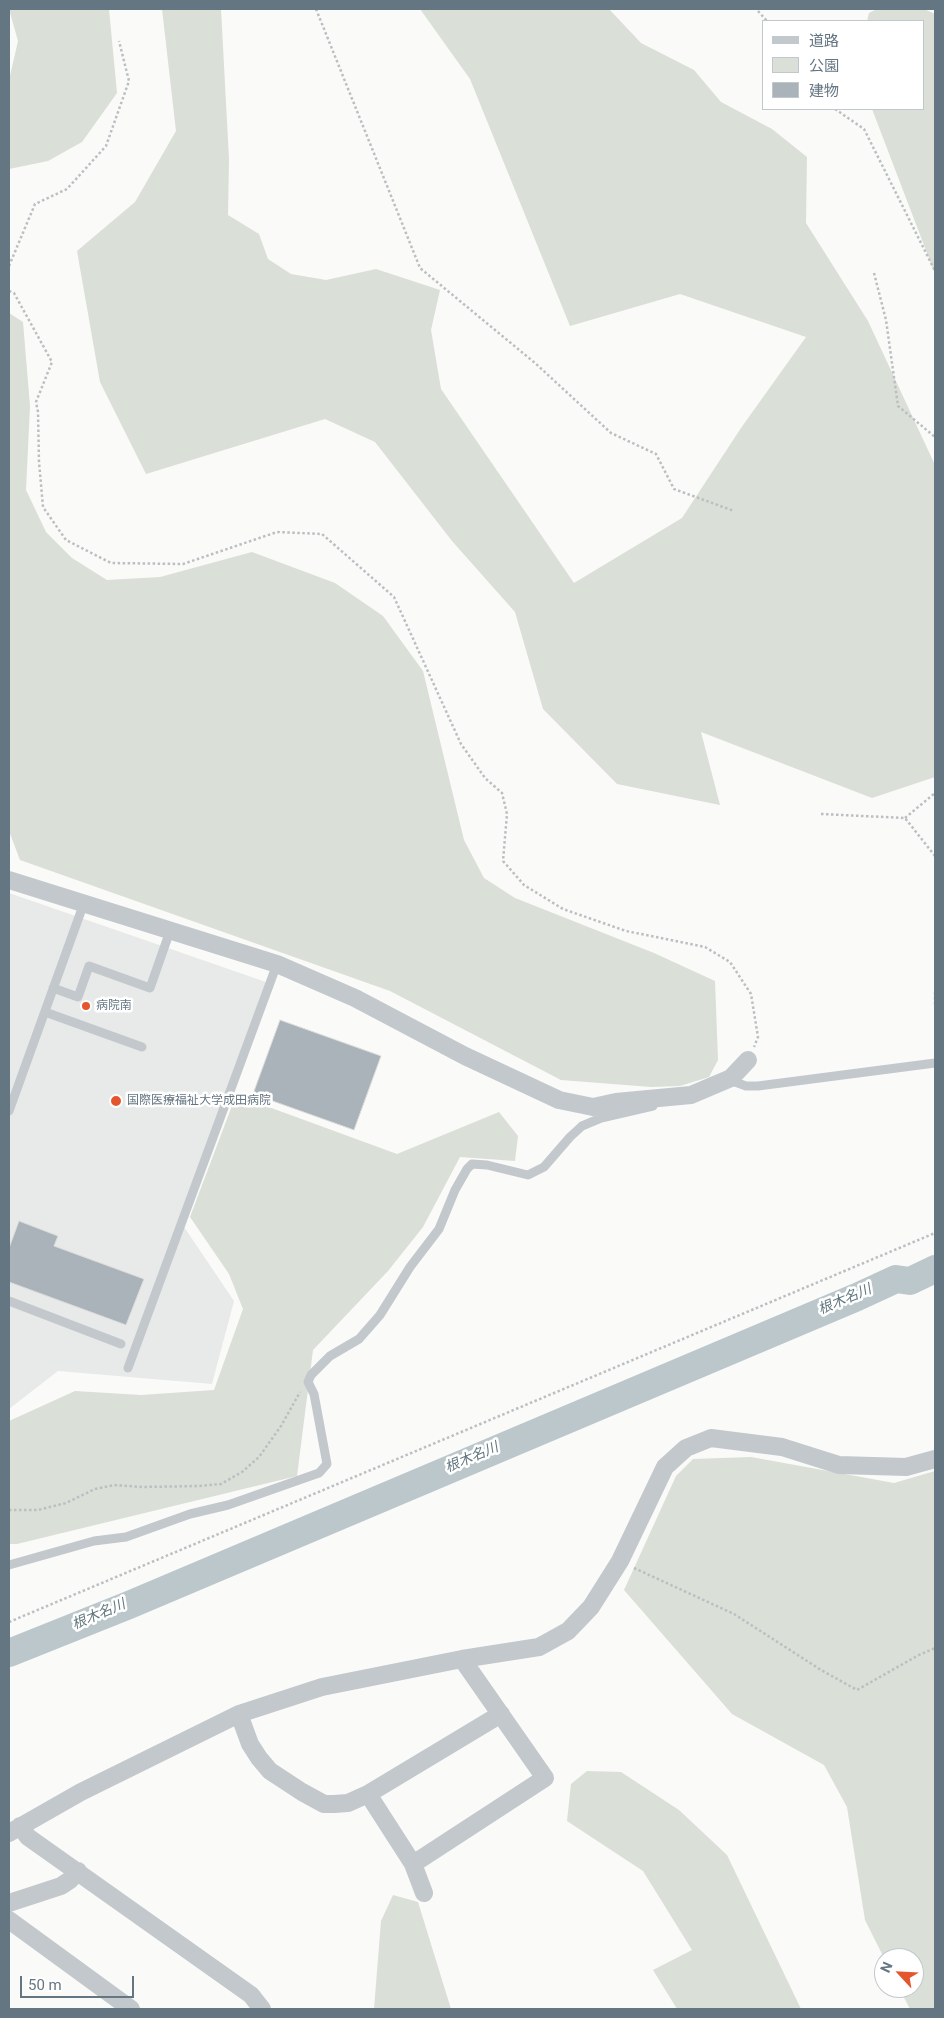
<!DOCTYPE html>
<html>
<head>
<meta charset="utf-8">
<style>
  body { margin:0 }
  #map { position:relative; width:944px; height:2018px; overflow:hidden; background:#fafaf8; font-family:Roboto,"Noto Sans JP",sans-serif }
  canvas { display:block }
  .frame { position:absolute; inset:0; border:10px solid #657683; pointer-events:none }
  .legend { position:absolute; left:762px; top:20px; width:162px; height:90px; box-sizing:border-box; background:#fff; border:1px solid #c1c8cd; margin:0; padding:6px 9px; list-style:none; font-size:15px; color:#657683 }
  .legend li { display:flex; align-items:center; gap:10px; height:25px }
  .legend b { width:25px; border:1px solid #c1c8cd }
  .north { position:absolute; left:874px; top:1948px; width:50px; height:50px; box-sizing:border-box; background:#fff; border:1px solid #c1c8cd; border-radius:50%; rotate:295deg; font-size:14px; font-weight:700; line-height:20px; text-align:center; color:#657683 }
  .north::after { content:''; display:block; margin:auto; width:18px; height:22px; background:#e4572e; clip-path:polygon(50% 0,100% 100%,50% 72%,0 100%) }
  .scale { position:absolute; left:20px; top:1976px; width:114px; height:22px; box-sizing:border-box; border:2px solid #657683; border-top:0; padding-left:6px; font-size:15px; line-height:18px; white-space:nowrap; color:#657683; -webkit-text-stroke:4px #fff; paint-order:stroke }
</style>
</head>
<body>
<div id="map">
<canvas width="944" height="2018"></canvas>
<div class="frame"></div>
<ul class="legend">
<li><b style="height:6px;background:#c3c8cc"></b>道路</li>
<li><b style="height:14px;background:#dadfd7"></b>公園</li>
<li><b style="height:14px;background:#aab3b9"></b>建物</li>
</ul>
<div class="north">N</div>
<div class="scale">50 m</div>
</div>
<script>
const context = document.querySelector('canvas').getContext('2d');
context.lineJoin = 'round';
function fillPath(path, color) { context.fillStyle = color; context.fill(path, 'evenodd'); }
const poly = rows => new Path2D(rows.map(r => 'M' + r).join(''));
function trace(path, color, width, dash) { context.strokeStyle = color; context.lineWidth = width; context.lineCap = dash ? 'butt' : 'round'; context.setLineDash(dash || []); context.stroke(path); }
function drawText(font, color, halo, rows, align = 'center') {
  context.font = font + ' Roboto,"Noto Sans JP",sans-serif'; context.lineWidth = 5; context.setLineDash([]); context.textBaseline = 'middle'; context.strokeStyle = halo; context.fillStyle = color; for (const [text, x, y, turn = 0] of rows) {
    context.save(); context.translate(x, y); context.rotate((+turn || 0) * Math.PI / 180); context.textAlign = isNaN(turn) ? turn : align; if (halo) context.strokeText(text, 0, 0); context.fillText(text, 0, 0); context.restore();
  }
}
const built = poly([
  [9,893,266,982,180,1221,234,1301,212,1384,58,1371,9,1409]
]);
const green = poly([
  [9,9,109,9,117,93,82,142,48,161,9,169,9,80,18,41],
  [162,9,221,9,229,159,228,215,259,234,268,259,291,274,326,280,376,269,440,290,431,330,441,389,574,583,682,518,741,428,806,337,680,294,570,326,470,79,420,9,609,9,641,43,694,70,721,102,772,129,807,157,806,223,868,321,935,465,935,777,872,798,701,732,720,805,617,784,543,709,515,612,452,541,375,442,325,419,146,474,100,382,77,251,135,202,176,131],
  [877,9,924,9,935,14,935,274,872,109,923,109,923,21,867,21,869,13],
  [9,313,23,322,30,406,26,490,46,532,72,558,107,580,160,577,252,552,335,583,383,616,423,671,464,840,484,878,515,898,654,953,715,981,718,1060,709,1077,680,1086,651,1087,561,1080,390,991,20,860,9,831],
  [236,1095,397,1154,499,1112,518,1136,515,1161,460,1157,423,1227,388,1271,313,1350,297,1476,17,1544,9,1544,9,1421,75,1391,141,1395,214,1390,243,1309,229,1274,190,1217],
  [751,1457,894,1483,935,1471,935,2009,910,2009,899,1988,914,1988,914,1958,884,1958,865,1920,847,1807,824,1765,732,1714,624,1590,676,1476,693,1459],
  [587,1771,621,1772,679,1810,727,1855,801,2009,677,2009,653,1970,692,1950,643,1871,567,1821,571,1784],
  [393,1895,418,1902,451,2009,374,2009,381,1921]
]);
const river = poly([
  [9,1653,129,1605,857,1297,896,1279,910,1281,935,1269]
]);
const building = poly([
  [280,1020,381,1056,354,1130,253,1094,280,1020],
  [19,1221,58,1236,54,1246,144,1279,126,1325,9,1282,9,1248,19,1221]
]);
const path = poly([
  [316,9,420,268,535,363,611,433,656,454,674,489,734,511],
  [758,11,767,21],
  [835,109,864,129,935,271],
  [9,266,35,204,67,189,106,146,129,81,119,41],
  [874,273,886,320,898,406,935,437],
  [9,291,14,293,52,362,36,402,38,412,39,462,43,507,66,540,111,563,183,564,277,532,322,534,394,597,461,744,485,778,502,793,507,814,503,861,524,885,563,909,626,931,705,947,730,962,751,994,758,1037,754,1047],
  [821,814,905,818,935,856],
  [905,818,935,793],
  [935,992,935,1005],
  [9,1510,38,1510,66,1503,95,1489,114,1485,142,1487,199,1486,221,1484,242,1472,259,1457,281,1426,300,1392],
  [634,1568,734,1614,821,1670,857,1690,917,1656,935,1648],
  [9,1622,935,1233]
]);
const service = poly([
  [53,988,78,997,89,966,150,988,170,931],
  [45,1012,142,1047],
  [731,1078,735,1082,746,1086,758,1086,935,1063],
  [9,1111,84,903],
  [9,1301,121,1344],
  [128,1368,277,964],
  [9,1565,94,1541,126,1537,190,1514,228,1505,319,1473,327,1464,314,1394,308,1382,311,1375,330,1356,359,1339,380,1315,410,1267,439,1229,455,1190,467,1169,472,1164,487,1165,528,1175,544,1167,570,1137,582,1126,601,1118,653,1106]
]);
const minor = poly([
  [9,880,277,964,355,998,465,1056,559,1100,593,1107,616,1102,691,1095,731,1078,748,1060],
  [239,1714,250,1744,259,1758,270,1771,302,1792,324,1804,334,1804,348,1803,368,1794,501,1714],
  [368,1794,413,1864,424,1893],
  [20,1826,28,1837,251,1995,262,2009],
  [9,1833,81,1792,239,1714,322,1687,462,1659,539,1647,568,1631,591,1607,620,1561,665,1467,686,1448,711,1438,782,1447,839,1465,906,1467,935,1459],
  [413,1864,545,1778,462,1659],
  [9,1903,61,1886,70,1880,78,1871],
  [9,1920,131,2009]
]);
const markers = [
  [86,1006,5,"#e4572e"],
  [116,1101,6,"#e4572e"]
];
const poiNames = [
  ["病院南",96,1006],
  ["国際医療福祉大学成田病院",127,1101]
];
const waterNames = [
  ["根木名川",845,1300,-23],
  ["根木名川",472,1458,-23],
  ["根木名川",99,1615,-23]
];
fillPath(built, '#e8e9e9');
fillPath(green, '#dadfd7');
trace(river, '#bbc7cb', 28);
fillPath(building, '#aab3b9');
trace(building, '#dcdcda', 1);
trace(path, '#bbbfc2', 2.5, [2.5, 2.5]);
trace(service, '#c3c8cc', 9);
trace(minor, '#c3c8cc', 18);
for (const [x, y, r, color] of markers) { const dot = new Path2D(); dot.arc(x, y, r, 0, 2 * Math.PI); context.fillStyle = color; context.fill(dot); trace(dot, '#fff', 2); }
drawText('12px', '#657683', '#fff', poiNames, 'left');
drawText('italic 14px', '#60757c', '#fff', waterNames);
</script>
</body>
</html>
